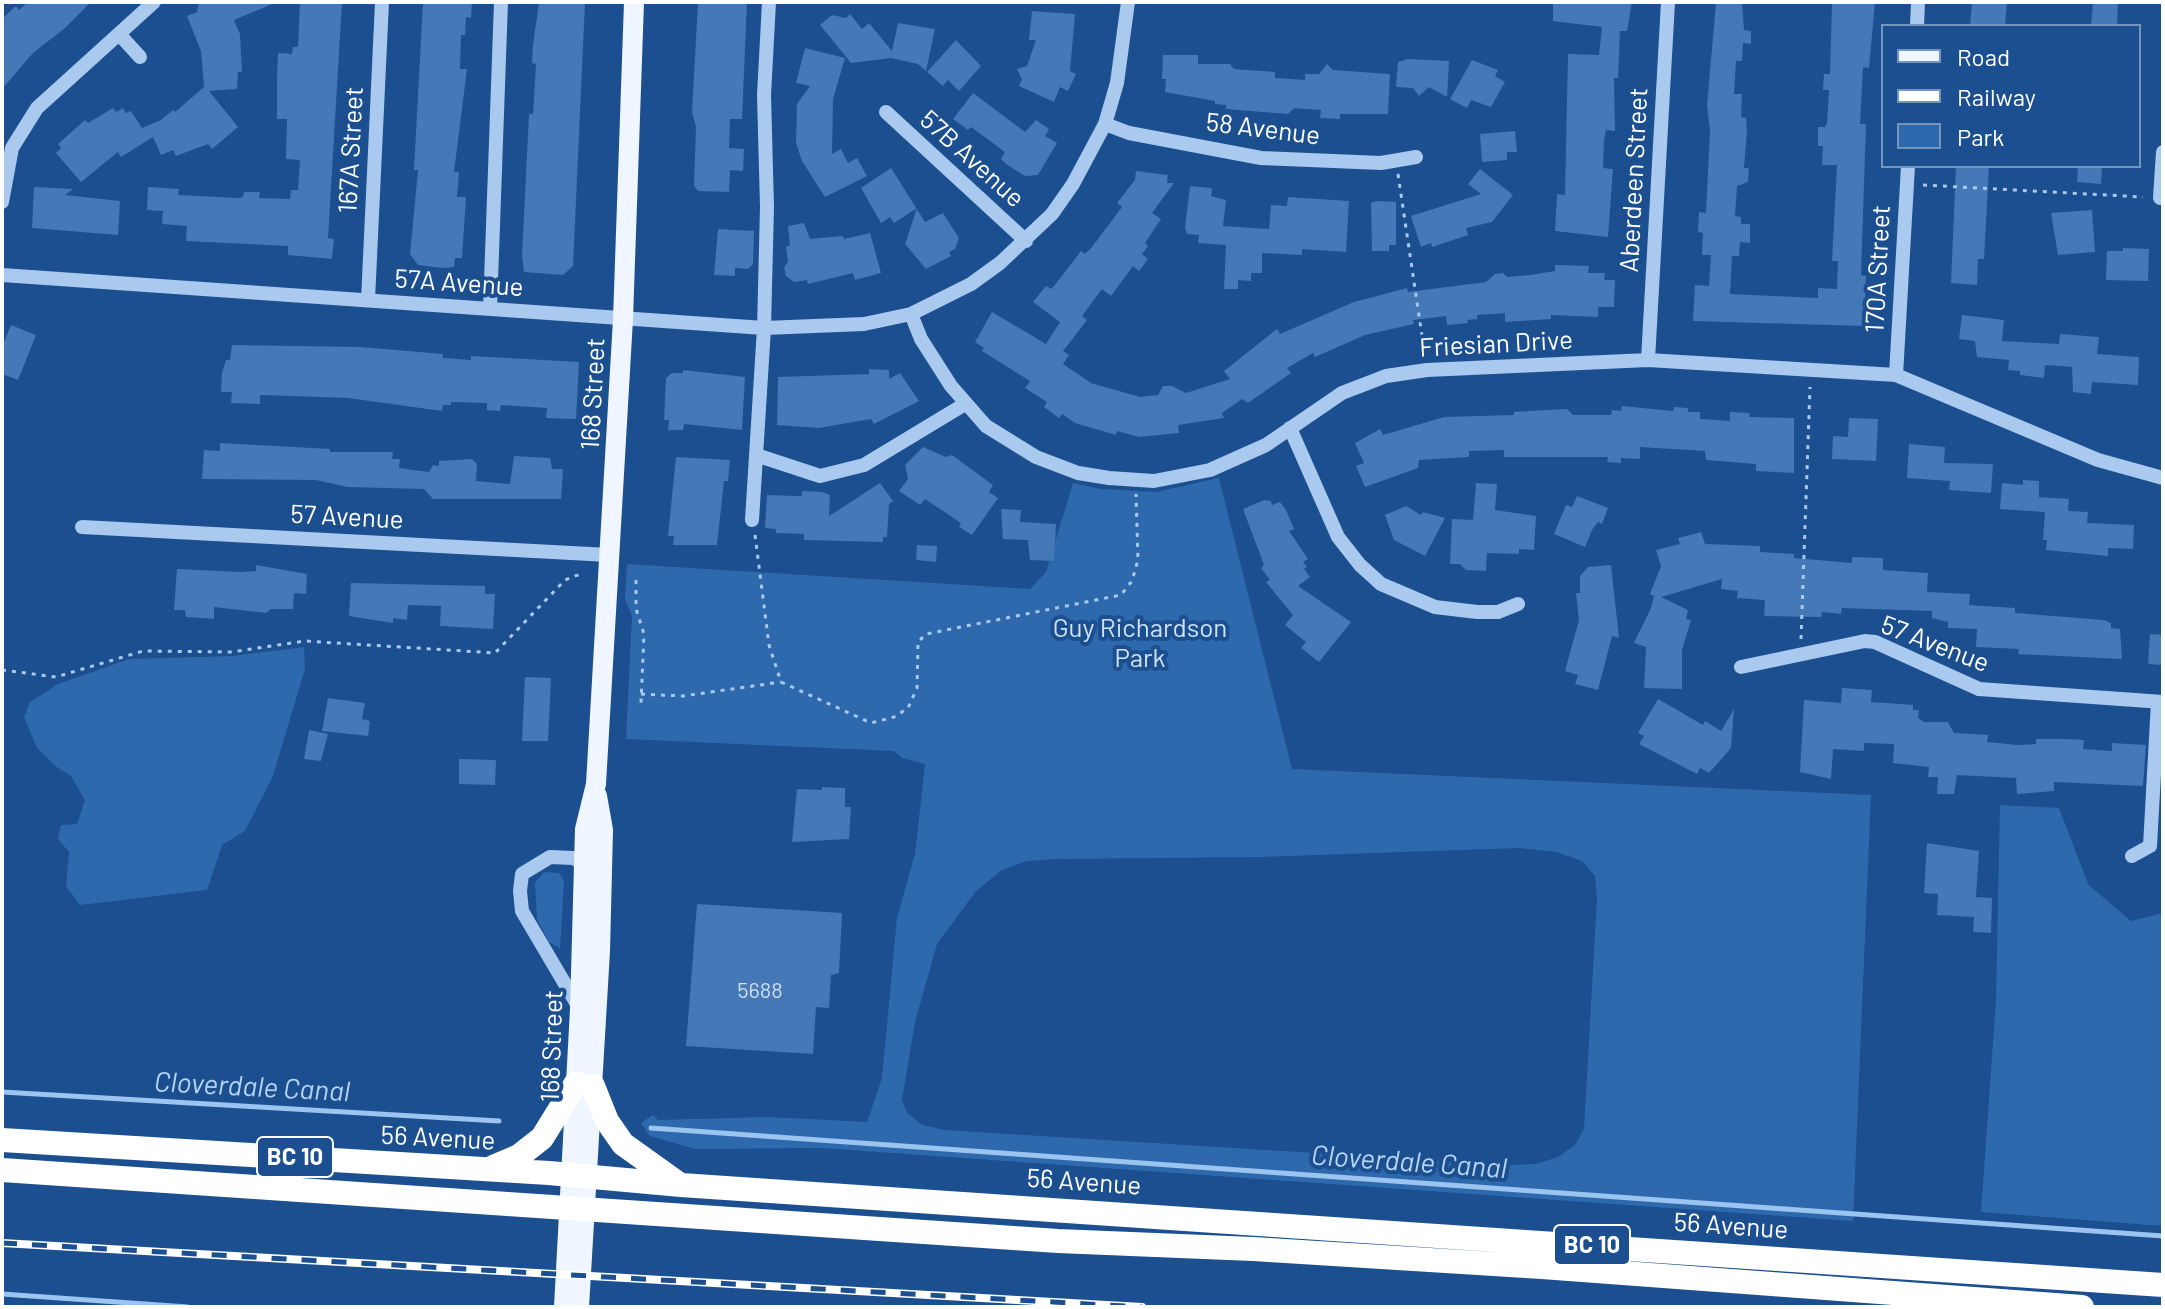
<!DOCTYPE html>
<html>
<head>
<meta charset="utf-8">
<style>
  body { margin:0 }
  #map { position:relative; width:2165px; height:1309px; overflow:hidden; background:#1b4f8f; font-family:Barlow,sans-serif }
  canvas { display:block }
  .frame { position:absolute; inset:0; border:4px solid #fff; pointer-events:none }
  .legend { position:absolute; left:1881px; top:24px; width:260px; height:144px; box-sizing:border-box; background:#1b4f8f; border:2px solid #7695bc; margin:0; padding:10px 14px; list-style:none; font-size:24px; color:#fff }
  .legend li { display:flex; align-items:center; gap:16px; height:40px }
  .legend b { width:40px; border:2px solid #7695bc }
</style>
</head>
<body>
<div id="map">
<canvas width="2165" height="1309"></canvas>
<div class="frame"></div>
<ul class="legend">
<li><b style="height:10px;background:#f0f6ff"></b>Road</li>
<li><b style="height:10px;background:#fff"></b>Railway</li>
<li><b style="height:22px;background:#2e69ad"></b>Park</li>
</ul>
</div>
<script>
const context = document.querySelector('canvas').getContext('2d');
context.lineJoin = 'round';
function fillPath(path, color) { context.fillStyle = color; context.fill(path, 'evenodd'); }
const poly = rows => new Path2D(rows.map(r => 'M' + r).join(''));
function trace(path, color, width, dash) { context.strokeStyle = color; context.lineWidth = width; context.lineCap = dash ? 'butt' : 'round'; context.setLineDash(dash || []); context.stroke(path); }
function drawText(font, color, halo, rows, align = 'center') {
  context.font = font + ' Barlow,sans-serif'; context.lineWidth = 8; context.setLineDash([]); context.textBaseline = 'middle'; context.strokeStyle = halo; context.fillStyle = color; for (const [text, x, y, turn = 0] of rows) {
    context.save(); context.translate(x, y); context.rotate((+turn || 0) * Math.PI / 180); context.textAlign = isNaN(turn) ? turn : align; if (halo) context.strokeText(text, 0, 0); context.fillText(text, 0, 0); context.restore();
  }
}
const green = poly([
  [1219,478,1292,769,1871,795,1853,1221,822,1148,695,1149,650,1136,641,1123,653,1115,658,1120,768,1117,867,1122,882,1078,897,918,915,854,925,764,902,758,894,751,626,739,632,616,625,599,627,564,1030,589,1046,572,1073,483,1101,489,1156,492],
  [1519,848,1556,852,1582,861,1595,876,1597,899,1584,1129,1575,1145,1558,1157,1536,1164,1508,1165,944,1130,923,1125,908,1114,902,1100,915,1022,937,944,976,891,1002,870,1027,861,1055,859,1259,857],
  [304,647,305,669,273,776,245,831,222,845,207,890,80,905,66,886,69,852,58,839,61,825,77,824,85,800,71,776,55,766,37,748,24,717,30,702,58,684,129,659,233,656],
  [2000,805,2059,808,2088,884,2131,921,2163,913,2163,1226,1981,1212,1996,1000],
  [544,872,559,873,564,881,560,948,549,942,537,919,535,883]
]);
const stream = poly([
  [2,1092,499,1121],
  [651,1128,2163,1236],
  [2,1294,188,1307]
]);
const building = poly([
  [28,2,91,2,65,28,33,53,2,89,2,19,16,6,19,10],
  [199,2,277,2,234,20,240,34,242,72,238,72,237,89,209,91,238,127,212,149,208,144,176,156,173,150,161,155,153,137,121,157,118,152,81,182,56,153,61,148,58,144,85,120,88,123,113,108,116,112,123,108,126,113,131,111,142,128,161,120,173,110,175,112,204,87,201,51,187,16,197,12],
  [300,2,342,2,328,238,334,239,332,259,288,255,288,246,186,241,187,226,162,224,163,211,147,210,148,187,179,189,178,195,238,198,243,197,244,192,260,192,259,198,290,199,291,190,298,190,300,160,286,159,287,119,277,119,277,79,278,53,292,54,293,47,298,47],
  [423,2,472,2,471,18,466,17,465,35,461,35,460,69,467,69,454,172,459,172,457,197,466,197,462,258,455,258,454,267,443,268,418,265,410,254,418,170,414,170],
  [539,2,585,2,573,266,563,275,524,272,522,256,529,114,533,114,536,64,532,63,533,45],
  [698,2,747,2,742,119,730,119,729,148,744,149,743,171,730,170,729,192,698,191,694,186,696,127,692,112],
  [1553,2,1632,2,1627,31,1620,31,1618,78,1614,78,1615,131,1606,130,1604,140,1603,168,1613,169,1608,237,1555,231,1557,194,1565,195,1568,54,1599,55,1602,27,1553,21],
  [1716,2,1742,2,1744,30,1751,31,1751,44,1743,43,1742,61,1736,61,1734,94,1742,94,1741,117,1746,118,1747,131,1744,168,1749,168,1748,182,1737,186,1735,216,1741,217,1741,224,1750,224,1750,243,1740,242,1739,256,1732,256,1730,294,1818,298,1818,288,1837,289,1838,261,1832,261,1837,165,1822,165,1823,146,1818,146,1818,127,1825,127,1827,123,1829,90,1823,90,1824,74,1830,74,1832,2,1875,2,1869,68,1863,67,1860,124,1866,124,1861,275,1866,276,1864,326,1693,321,1695,285,1709,286,1711,255,1702,255,1703,233,1698,232,1699,212,1706,213,1710,131,1707,106],
  [1972,2,2007,2,2005,26,1970,26],
  [2093,2,2118,2,2117,26,2091,26],
  [1032,11,1075,14,1070,71,1076,74,1068,91,1060,87,1054,102,1019,86,1022,79,1017,69,1027,66,1036,40,1029,40],
  [850,14,862,29,869,23,892,51,898,23,935,29,926,71,918,64,891,58,851,63,820,25,832,15,846,18],
  [956,40,981,66,959,91,948,80,943,86,927,72],
  [805,48,845,58,833,99,832,154,841,149,848,163,857,158,867,176,825,197,802,161,796,143,797,104,810,86,796,83],
  [1163,55,1198,55,1198,64,1230,64,1234,69,1275,72,1275,78,1305,80,1305,74,1319,74,1327,64,1333,70,1390,74,1388,114,1340,114,1340,119,1320,118,1321,110,1294,108,1288,114,1226,109,1226,105,1215,104,1215,101,1165,92,1166,79,1162,79],
  [1408,59,1449,61,1447,97,1429,87,1419,96,1413,88,1396,87,1398,62],
  [1472,60,1498,70,1495,76,1505,82,1491,107,1471,100,1467,108,1450,99],
  [973,93,1025,132,1036,120,1049,129,1045,136,1057,143,1038,175,1025,176,1006,164,1001,159,1005,152,971,127,968,130,953,119],
  [1515,131,1517,152,1507,152,1507,160,1482,162,1480,134],
  [1956,166,1989,166,1984,259,1978,259,1977,285,1951,283],
  [2078,166,2102,166,2101,184,2077,182],
  [891,168,925,222,943,213,959,238,955,249,949,252,951,256,926,269,905,244,917,208,894,223,890,217,881,223,861,188],
  [1480,169,1513,195,1492,222,1466,228,1468,235,1432,247,1431,243,1421,247,1411,216,1481,194,1468,184],
  [1136,171,1168,175,1167,183,1174,183,1152,213,1161,219,1145,243,1148,246,1142,254,1148,259,1139,271,1133,266,1111,296,1102,289,1082,316,1087,320,1063,351,1069,355,1063,364,1091,383,1140,397,1158,395,1163,386,1172,386,1186,393,1230,379,1224,371,1277,329,1280,334,1354,302,1407,288,1408,292,1486,282,1495,274,1503,273,1507,277,1531,275,1555,271,1555,265,1589,266,1588,273,1605,273,1604,280,1615,280,1614,307,1598,307,1598,317,1551,315,1551,319,1505,322,1505,313,1477,315,1477,319,1467,320,1468,323,1447,325,1446,316,1413,320,1414,324,1365,335,1315,357,1313,353,1287,368,1291,373,1248,403,1242,399,1222,413,1224,418,1178,425,1179,433,1139,437,1117,431,1116,435,1075,423,1062,414,1059,418,1044,407,1047,402,1025,388,1030,381,982,351,984,348,975,342,992,312,1046,344,1060,322,1033,302,1046,286,1051,289,1054,286,1081,251,1085,254,1092,247,1122,207,1117,203,1135,180],
  [1190,186,1212,188,1211,196,1226,200,1223,226,1269,229,1271,205,1287,206,1288,197,1349,201,1346,252,1302,249,1302,255,1262,253,1262,273,1251,273,1251,281,1238,280,1238,289,1224,289,1226,245,1198,243,1199,235,1187,234,1185,228],
  [34,187,73,189,65,195,120,201,118,235,32,228],
  [1376,201,1396,202,1396,245,1389,245,1389,251,1372,251,1371,203],
  [2092,210,2095,252,2058,255,2051,213],
  [804,223,810,239,843,236,844,239,870,233,881,273,855,280,853,273,808,284,807,280,794,282,786,276,784,267,788,262,786,246,790,246,788,226],
  [718,229,754,231,753,264,748,269,735,268,735,276,714,275],
  [2123,248,2149,249,2148,281,2106,280,2107,251,2123,251],
  [1962,315,2004,320,2002,341,2059,344,2060,334,2099,337,2097,354,2139,357,2138,385,2092,382,2091,394,2073,392,2072,367,2045,365,2044,378,2020,375,2020,371,2008,370,2009,360,1977,357,1975,341,1959,339],
  [11,325,36,335,18,380,2,374,2,347],
  [232,345,360,347,443,354,443,358,471,360,471,356,579,362,576,419,546,418,547,408,501,405,500,411,487,410,487,403,451,402,451,405,443,405,442,411,348,398,289,396,260,395,260,404,231,403,232,392,221,392,222,373,226,360,230,360],
  [869,369,889,370,889,379,900,373,919,401,874,424,871,419,819,428,777,425,778,377,869,374],
  [683,370,745,377,742,430,684,424,683,430,668,430,669,420,664,420,666,378,672,373,683,373],
  [1622,406,1673,411,1674,407,1688,408,1688,412,1700,412,1700,419,1730,421,1730,412,1750,413,1749,417,1794,418,1794,473,1756,471,1756,464,1706,460,1705,451,1640,447,1640,459,1621,458,1621,463,1607,462,1608,457,1504,457,1504,450,1469,451,1469,457,1419,460,1418,468,1365,487,1356,466,1364,463,1355,443,1380,429,1383,435,1444,417,1514,415,1514,412,1547,410,1567,409,1573,415,1611,415,1612,410,1621,411],
  [1849,418,1878,419,1876,461,1832,459,1833,436,1848,437],
  [220,443,330,449,330,452,393,452,392,459,400,459,399,468,429,472,433,465,439,466,439,461,472,459,477,464,476,481,510,484,514,456,550,458,552,469,563,469,561,499,433,499,424,489,348,487,316,480,202,479,204,450,220,451],
  [1909,444,1945,447,1944,463,1993,464,1991,493,1949,490,1950,481,1907,478],
  [923,447,946,457,952,455,993,485,989,492,998,498,972,535,959,527,961,523,925,499,920,505,899,491,908,479,905,465],
  [676,457,730,460,728,481,724,481,717,545,673,545,674,536,668,536],
  [2023,480,2039,481,2039,497,2069,499,2068,511,2088,512,2087,523,2134,525,2133,549,2108,548,2108,556,2046,550,2047,540,2043,540,2045,512,2000,509,2002,483,2023,485],
  [880,483,893,501,889,504,887,537,883,537,883,542,804,540,804,534,776,533,776,529,765,528,767,495,794,496,802,496,802,491,822,492,830,495,829,516],
  [1476,483,1497,484,1495,510,1536,516,1534,550,1519,549,1519,554,1487,553,1486,571,1466,570,1460,564,1450,564,1452,519,1473,520],
  [1577,496,1608,508,1602,524,1598,522,1592,530,1585,547,1554,534,1566,505,1572,507],
  [1264,500,1271,501,1272,505,1280,502,1286,510,1294,529,1289,531,1308,559,1303,562,1307,567,1304,569,1310,577,1298,586,1351,622,1319,662,1301,648,1306,642,1285,625,1293,615,1266,582,1270,580,1261,568,1264,565,1243,509],
  [1406,506,1421,515,1423,512,1445,518,1425,556,1394,540,1385,515],
  [1001,509,1021,510,1020,522,1056,524,1054,561,1030,560,1028,540,1003,539],
  [1701,532,1705,544,1760,546,1760,552,1794,554,1794,558,1852,563,1852,557,1883,558,1883,570,1928,573,1927,592,1970,594,1969,605,2015,608,2015,613,2104,620,2111,623,2111,628,2120,629,2122,659,2018,654,2019,649,1976,647,1977,629,1948,628,1948,622,1932,618,1932,611,1842,608,1841,614,1822,612,1821,617,1764,616,1765,600,1737,598,1738,591,1721,589,1722,579,1661,597,1688,610,1686,619,1691,620,1682,650,1682,689,1644,688,1646,647,1634,643,1651,608,1654,596,1650,594,1661,566,1656,550,1680,544,1678,538],
  [917,545,937,546,936,562,916,560],
  [256,565,307,574,306,594,294,593,293,609,271,609,266,613,214,607,214,619,186,617,185,610,174,610,177,569,241,572,256,571],
  [1611,565,1619,638,1612,636,1598,690,1575,684,1578,675,1565,671,1579,620,1576,593,1580,593,1580,576,1588,567],
  [351,583,485,586,485,594,495,594,493,629,440,626,441,606,408,605,407,620,393,618,393,623,349,616],
  [2150,634,2163,635,2163,665,2148,664],
  [525,677,551,678,548,741,522,741],
  [1842,688,1872,690,1871,702,1913,705,1913,710,1919,710,1918,718,1924,722,1948,722,1954,733,1988,735,1987,742,2018,745,2036,744,2036,739,2066,739,2084,740,2083,749,2112,751,2112,743,2146,745,2143,786,2054,782,2054,791,2017,794,2016,778,1957,775,1954,794,1937,794,1938,777,1928,777,1929,767,1893,763,1894,744,1864,743,1864,751,1833,749,1831,779,1800,772,1804,700,1841,703],
  [328,698,365,703,362,719,370,721,368,736,322,731],
  [1658,699,1703,725,1705,721,1721,731,1734,709,1731,748,1709,773,1700,768,1697,774,1639,744,1644,736,1638,733],
  [309,730,328,734,321,761,304,759],
  [459,759,496,760,495,785,459,784],
  [822,787,845,788,845,807,851,807,849,839,792,842,797,789,822,790],
  [1927,843,1979,851,1976,897,1992,898,1991,933,1973,932,1974,917,1937,915,1938,894,1924,893],
  [697,904,842,913,839,973,831,975,829,1008,816,1007,813,1054,686,1046]
]);
const path = poly([
  [1398,174,1425,356],
  [1923,185,2143,197],
  [755,535,769,645,781,682,871,723,894,717,908,708,917,688,918,642,926,634,1121,595,1132,581,1138,560,1136,494],
  [636,580,636,609,644,634,641,703],
  [1801,639,1810,387],
  [2,670,56,677,143,651,231,652,305,641,495,653,565,580,583,573],
  [641,694,683,696,781,682],
  [552,1082,556,1022]
]);
const minor = poly([
  [1917,26,1918,2],
  [119,34,140,57],
  [886,112,1026,241],
  [1105,124,1129,133,1261,158,1381,163,1416,157],
  [2160,198,2163,152],
  [2,202,12,148,37,108,154,2],
  [2,275,764,328,864,324,911,314,971,284,1000,263,1052,214,1073,184,1105,124,1117,83,1128,2],
  [368,300,382,2],
  [490,309,501,2],
  [911,314,921,339,951,386,986,426,1036,457,1078,473,1109,478,1154,481,1210,470,1266,445,1342,393,1386,376,1427,370,1648,360,1896,375,2098,460,2163,478],
  [1648,360,1668,2],
  [1896,375,1908,166],
  [1290,428,1338,537,1360,565,1381,584,1435,607,1477,612,1498,612,1518,604],
  [756,455,820,476,864,465,965,404],
  [752,520,764,328,767,207,764,95,769,2],
  [82,527,609,555],
  [1741,667,1865,641,1875,642,1979,689,2163,702],
  [2132,856,2150,846,2158,702],
  [578,1006,522,911,520,891,522,874,550,857,573,858,589,867]
]);
const major = poly([
  [564,1307,580,1009,585,829,596,784,623,319,634,2],
  [579,1307,600,951,603,830,597,796]
]);
const highway = poly([
  [593,1086,607,1121,623,1144,679,1184],
  [2,1140,549,1173,681,1185,2163,1285],
  [493,1167,519,1156,542,1138,576,1083],
  [2,1170,1058,1241,1253,1249,1542,1267,2082,1307]
]);
const rail = poly([
  [2,1243,1142,1307]
]);
const numberNames = [
  ["5688",760,991]
];
const shields = [
  [295,1157,76],
  [1592,1245,76]
];
const shieldNames = [
  ["BC 10",295,1157],
  ["BC 10",1592,1245]
];
const streetNames = [
  ["58 Avenue",1263,129,7],
  ["167A Street",351,150,-87],
  ["57B Avenue",972,159,42],
  ["Aberdeen Street",1634,180,-87],
  ["170A Street",1878,269,-87],
  ["57A Avenue",459,283,4],
  ["Friesian Drive",1496,344,-3],
  ["168 Street",593,394,-87],
  ["57 Avenue",347,517,3],
  ["57 Avenue",1935,644,21],
  ["168 Street",552,1046,-88],
  ["56 Avenue",438,1138,3],
  ["56 Avenue",1084,1182,4],
  ["56 Avenue",1731,1226,4]
];
const parkNames = [
  ["Guy Richardson",1140,628],
  ["Park",1140,658]
];
const waterNames = [
  ["Cloverdale Canal",252,1087,3],
  ["Cloverdale Canal",1409,1162,4]
];
fillPath(green, '#2e69ad');
trace(stream, '#9cc4f0', 5);
fillPath(building, '#4478b7');
trace(path, '#a9c9ee', 3, [4, 6]);
trace(minor, '#a9c9ee', 14);
trace(major, '#f0f6ff', 20);
trace(highway, '#fff', 24);
trace(rail, '#fff', 8);
trace(rail, '#1b4f8f', 5, [15]);
drawText('22px', '#d0dded', null, numberNames);
for (const [x, y, w] of shields) { const box = new Path2D(); box.roundRect(x - w / 2, y - 20, w, 40, 6); context.fillStyle = '#1b4f8f'; context.fill(box); trace(box, '#fff', 2); }
drawText('bold 24px', '#fff', null, shieldNames);
drawText('26px', '#fff', '#1b4f8f', streetNames);
drawText('26px', '#cfe3fa', '#1b4f8f', parkNames);
drawText('italic 28px', '#b5d3f5', '#1b4f8f', waterNames);
</script>
</body>
</html>
